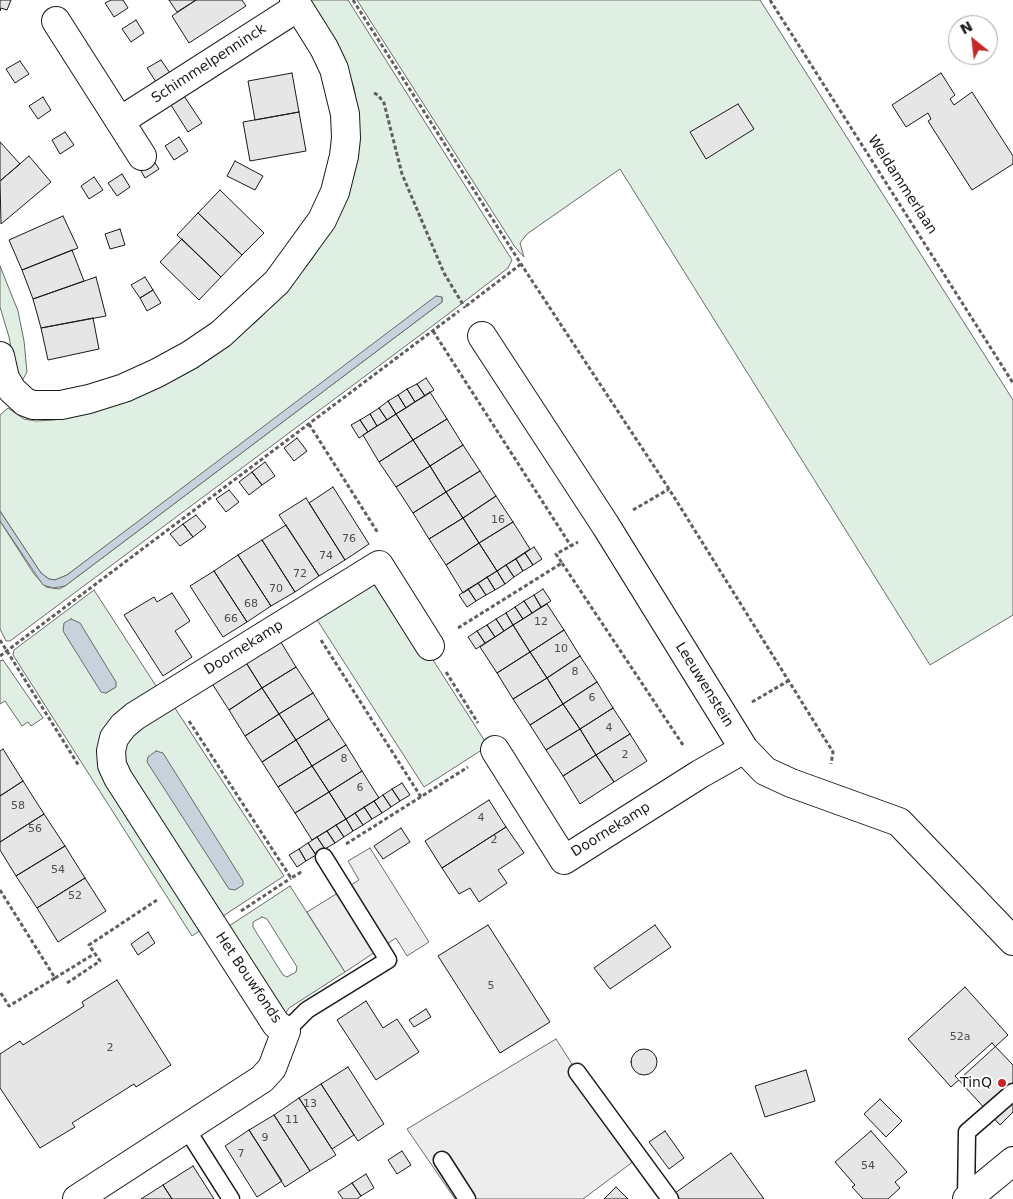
<!DOCTYPE html>
<html>
<head>
<meta charset="utf-8">
<style>
  body { margin:0 }
  #map { position:relative; width:1013px; height:1199px; overflow:hidden; background:#fff; font-family:"DejaVu Sans",sans-serif }
  canvas { display:block }
  .north { position:absolute; left:948px; top:15px; width:50px; height:50px; box-sizing:border-box; background:#fff; border:1px solid #a3a3a3; border-radius:50%; rotate:331deg; font-size:14px; font-weight:700; line-height:20px; text-align:center; color:#1a1a1a }
  .north::after { content:''; display:block; margin:auto; width:18px; height:22px; background:#c62828; clip-path:polygon(50% 0,100% 100%,50% 72%,0 100%) }
</style>
</head>
<body>
<div id="map">
<canvas width="1013" height="1199"></canvas>
<div class="north">N</div>
</div>
<script>
const context = document.querySelector('canvas').getContext('2d');
context.lineJoin = 'round';
function fillPath(path, color) { context.fillStyle = color; context.fill(path, 'evenodd'); }
const poly = rows => new Path2D(rows.map(r => 'M' + r).join(''));
function trace(path, color, width, dash) { context.strokeStyle = color; context.lineWidth = width; context.lineCap = dash ? 'butt' : 'round'; context.setLineDash(dash || []); context.stroke(path); }
function drawText(font, color, halo, rows, align = 'center') {
  context.font = font + ' "DejaVu Sans",sans-serif'; context.lineWidth = 4; context.setLineDash([]); context.textBaseline = 'middle'; context.strokeStyle = halo; context.fillStyle = color; for (const [text, x, y, turn = 0] of rows) {
    context.save(); context.translate(x, y); context.rotate((+turn || 0) * Math.PI / 180); context.textAlign = isNaN(turn) ? turn : align; if (halo) context.strokeText(text, 0, 0); context.fillText(text, 0, 0); context.restore();
  }
}
const green = poly([
  [309,0,348,0,512,260,508,268,439,321,10,641,6,641,0,629,0,521,34,574,46,587,59,589,65,586,442,302,442,297,67,575,55,580,49,579,41,573,0,511,0,415,8,408,24,419,36,421,54,420,92,412,228,345,259,319,287,291,312,259,333,226,347,197,354,175,357,158,358,113,354,88,346,64,309,0],
  [357,0,760,0,1013,400,1013,615,930,665,620,169,527,234,520,243,524,257,515,247,357,0],
  [0,266,18,311,24,341,27,372,22,381,15,371,9,337,0,307,0,266],
  [378,574,488,746,424,787,314,615,378,574],
  [94,590,158,689,105,740,204,928,192,936,13,655,14,650,94,590],
  [71,619,116,687,106,693,71,619],
  [3,660,43,718,31,726,28,722,22,726,5,701,0,704,0,661,3,660],
  [173,705,284,876,220,918,126,771,123,747,132,731,173,705],
  [290,886,345,972,289,1008,283,1017,226,928,290,886],
  [262,917,267,919,297,967,296,972,287,977,283,975,253,927,253,922,262,917]
]);
const parking = poly([
  [370,848,429,942,407,956,396,938,345,972,307,912,359,880,348,861,370,848],
  [556,1039,634,1161,583,1199,455,1199,407,1129,556,1039]
]);
const water = poly([
  [436,296,442,297,442,302,65,586,53,588,43,585,0,521,0,511,41,573,49,579,55,580,67,575,436,296],
  [71,619,80,623,116,682,116,687,106,693,101,692,63,631,64,623,71,619],
  [156,751,163,753,243,881,243,885,235,890,229,889,147,762,148,757,156,751]
]);
const building = poly([
  [0,0,11,0,7,10,1,8,0,11,0,0],
  [111,0,123,0,128,8,114,17,105,3,111,0],
  [169,0,196,0,177,12,169,0],
  [196,0,242,0,246,6,189,43,172,16,196,0],
  [136,20,144,33,131,42,122,29,136,20],
  [161,60,170,73,156,82,147,68,161,60],
  [20,61,29,74,15,83,6,69,20,61],
  [292,73,299,112,255,120,248,81,292,73],
  [941,73,955,95,950,99,954,105,972,92,1013,156,1013,164,972,190,928,121,931,119,928,113,906,127,892,105,941,73],
  [184,96,202,123,188,132,171,105,184,96],
  [43,97,51,110,38,119,29,106,43,97],
  [738,104,754,129,706,159,690,132,738,104],
  [299,112,306,151,250,161,243,122,299,112],
  [65,132,74,145,60,154,52,140,65,132],
  [179,137,188,151,174,160,165,146,179,137],
  [0,142,20,164,0,181,0,142],
  [150,155,159,169,145,178,137,164,150,155],
  [29,156,51,182,1,224,0,181,29,156],
  [235,161,263,176,255,190,227,176,235,161],
  [122,174,130,187,117,196,108,183,122,174],
  [94,177,103,190,89,199,81,186,94,177],
  [220,190,264,233,242,255,198,213,220,190],
  [198,213,242,255,221,277,177,235,198,213],
  [63,216,78,248,22,270,9,240,63,216],
  [120,229,125,245,110,249,105,234,120,229],
  [182,239,221,277,199,300,160,262,182,239],
  [72,250,84,281,33,299,22,270,72,250],
  [96,277,106,316,41,328,33,299,96,277],
  [145,277,153,290,140,298,131,285,145,277],
  [153,290,161,303,147,311,140,298,153,290],
  [93,318,99,349,48,360,41,328,93,318],
  [426,378,434,390,425,396,417,384,426,378],
  [417,384,425,396,415,402,407,389,417,384],
  [407,389,415,402,406,408,398,395,407,389],
  [430,392,447,419,413,440,396,414,430,392],
  [398,395,406,408,396,414,388,401,398,395],
  [388,401,396,414,387,420,379,408,388,401],
  [379,408,387,420,377,426,370,414,379,408],
  [370,414,377,426,368,432,360,420,370,414],
  [396,414,413,440,379,462,363,435,396,414],
  [447,419,463,445,430,466,413,440,447,419],
  [360,420,368,432,359,438,351,425,360,420],
  [297,438,307,451,294,461,284,448,297,438],
  [413,440,430,466,396,487,379,462,413,440],
  [463,445,480,471,446,492,430,466,463,445],
  [265,462,275,476,262,485,252,472,265,462],
  [430,466,446,492,413,513,396,487,430,466],
  [480,471,496,496,463,518,446,492,480,471],
  [252,472,262,485,249,495,239,482,252,472],
  [333,487,369,544,345,560,309,503,333,487],
  [229,490,239,502,226,512,216,499,229,490],
  [446,492,463,518,429,539,413,513,446,492],
  [496,496,513,522,479,543,463,518,496,496],
  [306,498,345,560,319,576,279,515,306,498],
  [196,515,206,527,193,537,183,524,196,515],
  [463,518,479,543,446,565,429,539,463,518],
  [513,522,530,549,497,571,479,543,513,522],
  [183,524,193,537,180,546,170,534,183,524],
  [286,525,319,576,295,592,262,540,286,525],
  [262,540,295,592,271,606,238,555,262,540],
  [479,543,497,571,463,593,446,565,479,543],
  [534,547,542,559,533,565,525,553,534,547],
  [525,553,533,565,523,571,516,559,525,553],
  [238,555,271,606,247,622,214,571,238,555],
  [516,559,523,571,514,577,506,565,516,559],
  [506,565,514,577,505,584,497,571,506,565],
  [214,571,247,622,223,637,190,586,214,571],
  [497,571,505,584,495,590,487,577,497,571],
  [487,577,495,590,486,595,478,583,487,577],
  [478,583,486,595,476,601,468,589,478,583],
  [468,589,476,601,467,607,459,595,468,589],
  [543,589,551,601,541,607,534,595,543,589],
  [172,593,190,621,175,631,192,657,163,676,124,615,154,597,157,602,172,593],
  [534,595,541,607,532,613,524,601,534,595],
  [524,601,532,613,523,619,515,607,524,601],
  [547,604,564,630,530,652,513,625,547,604],
  [515,607,523,619,513,625,506,613,515,607],
  [506,613,513,625,504,631,496,619,506,613],
  [496,619,504,631,495,637,487,625,496,619],
  [487,625,495,637,485,643,477,631,487,625],
  [513,625,530,652,497,673,480,647,513,625],
  [564,630,580,656,547,678,530,652,564,630],
  [477,631,485,643,476,649,468,637,477,631],
  [279,639,296,667,262,688,245,661,279,639],
  [530,652,547,678,513,699,497,673,530,652],
  [580,656,597,682,563,704,547,678,580,656],
  [245,661,262,688,229,710,211,682,245,661],
  [296,667,313,693,279,714,262,688,296,667],
  [547,678,563,704,530,725,513,699,547,678],
  [597,682,613,708,580,729,563,704,597,682],
  [262,688,279,714,245,736,229,710,262,688],
  [313,693,329,719,296,740,279,714,313,693],
  [563,704,580,729,546,750,530,725,563,704],
  [613,708,630,734,596,755,580,729,613,708],
  [279,714,296,740,262,762,245,736,279,714],
  [329,719,346,745,312,766,296,740,329,719],
  [580,729,596,755,563,776,546,750,580,729],
  [630,734,647,761,614,782,596,755,630,734],
  [296,740,312,766,278,787,262,762,296,740],
  [346,745,362,771,329,792,312,766,346,745],
  [3,749,23,781,0,796,0,751,3,749],
  [596,755,614,782,580,804,563,776,596,755],
  [312,766,329,792,295,813,278,787,312,766],
  [362,771,379,798,346,819,329,792,362,771],
  [23,781,44,814,0,842,0,796,23,781],
  [402,783,410,795,400,801,392,789,402,783],
  [392,789,400,801,391,807,383,795,392,789],
  [329,792,346,819,312,840,295,813,329,792],
  [383,795,391,807,382,813,374,801,383,795],
  [489,800,506,827,442,868,425,841,489,800],
  [374,801,382,813,372,819,364,807,374,801],
  [364,807,372,819,363,825,355,813,364,807],
  [355,813,363,825,353,831,346,819,355,813],
  [44,814,65,846,16,876,0,850,0,842,44,814],
  [346,819,353,831,344,837,336,825,346,819],
  [336,825,344,837,335,843,327,831,336,825],
  [506,827,524,853,498,870,507,883,479,902,470,888,459,894,442,868,506,827],
  [401,828,410,842,383,859,374,846,401,828],
  [327,831,335,843,325,849,317,837,327,831],
  [317,837,325,849,316,855,308,843,317,837],
  [308,843,316,855,306,861,299,849,308,843],
  [65,846,85,878,37,908,16,876,65,846],
  [299,849,306,861,297,867,289,855,299,849],
  [85,878,106,911,58,942,37,908,85,878],
  [488,925,550,1022,500,1053,438,956,488,925],
  [655,925,671,947,610,989,594,968,655,925],
  [148,932,155,943,138,955,131,944,148,932],
  [117,980,171,1065,136,1087,134,1084,72,1123,75,1127,40,1148,0,1088,0,1054,20,1041,23,1045,84,1006,82,1002,117,980],
  [965,987,1008,1035,951,1087,908,1039,965,987],
  [366,1001,383,1028,397,1019,419,1052,376,1080,337,1020,366,1001],
  [426,1009,431,1017,414,1027,409,1020,426,1009],
  [992,1043,1013,1065,1013,1112,1000,1125,955,1076,992,1043],
  '631 1062a13 13 0 1 1 26 0a13 13 0 1 1-26 0Z',
  [348,1067,384,1124,358,1141,321,1084,348,1067],
  [806,1070,815,1101,765,1117,755,1086,806,1070],
  [321,1084,354,1135,332,1149,299,1098,321,1084],
  [299,1098,336,1155,310,1171,274,1115,299,1098],
  [880,1099,902,1121,886,1137,864,1114,880,1099],
  [274,1115,310,1171,285,1187,249,1130,274,1115],
  [249,1130,282,1181,257,1197,225,1146,249,1130],
  [665,1131,684,1158,669,1169,649,1142,665,1131],
  [871,1131,907,1172,895,1182,900,1188,888,1199,863,1199,852,1187,855,1185,835,1162,871,1131],
  [402,1151,411,1165,397,1174,388,1160,402,1151],
  [731,1153,764,1199,679,1199,675,1193,731,1153],
  [193,1166,214,1199,172,1199,163,1185,193,1166],
  [366,1174,374,1188,361,1196,352,1183,366,1174],
  [352,1183,361,1196,357,1199,343,1199,338,1192,352,1183],
  [163,1185,172,1199,141,1199,163,1185],
  [616,1187,628,1199,604,1199,616,1187]
]);
const path = poly([
  [353,0,521,264,669,489,833,752,831,764],
  [770,0,1013,383],
  [374,93,378,95,384,103,402,174,444,273,465,308],
  [466,306,521,264],
  [433,331,571,546],
  [309,424,378,533],
  [633,510,669,489],
  [562,563,683,745],
  [458,628,562,563,556,554,578,542],
  [0,640,79,766],
  [321,640,421,797],
  [0,656,459,311],
  [446,672,478,723],
  [752,702,788,681],
  [189,721,291,878,303,871],
  [346,844,468,767],
  [0,890,55,978,9,1006,0,992],
  [241,911,291,878],
  [55,978,94,954],
  [67,983,100,961,89,945,157,900]
]);
const lane = poly([
  [286,1031,307,1010,388,960,324,857],
  [577,1072,670,1199],
  [186,1128,231,1199],
  [442,1160,467,1199],
  [966,1199,967,1132,1013,1092]
]);
const street = poly([
  [56,21,142,156],
  [120,121,298,7],
  [482,336,606,526,744,749,765,771,791,783,899,822,1013,941],
  [0,356,5,378,12,390,25,402,33,405,61,405,89,399,124,388,157,373,190,355,221,334,277,282,322,220,335,192,344,156,346,138,345,114,334,69,324,48,294,0],
  [495,750,564,860,700,774,744,749],
  [77,1199,262,1079,272,1068,286,1031,276,1024,118,778,112,765,111,751,114,738,123,726,135,716,379,565,430,646]
]);
const secondary = poly([
  [967,1199,1013,1161]
]);
const markers = [
  [1002,1083,5,"#c62828"]
];
const numberNames = [
  ["16",498,520],
  ["76",349,539],
  ["74",326,556],
  ["72",300,574],
  ["70",276,589],
  ["68",251,604],
  ["66",231,619],
  ["12",541,622],
  ["10",561,649],
  ["8",575,672],
  ["6",592,698],
  ["4",609,728],
  ["2",625,755],
  ["8",344,759],
  ["6",360,788],
  ["58",18,806],
  ["4",481,818],
  ["56",35,829],
  ["2",494,840],
  ["54",58,870],
  ["52",75,896],
  ["5",491,986],
  ["52a",960,1037],
  ["2",110,1048],
  ["13",310,1104],
  ["11",292,1120],
  ["9",265,1138],
  ["7",241,1154],
  ["54",868,1166]
];
const streetNames = [
  ["Schimmelpenninck",209,64,-33],
  ["Weldammerlaan",902,185,57],
  ["Doornekamp",244,648,-32],
  ["Leeuwenstein",704,685,58],
  ["Doornekamp",611,830,-32],
  ["Het Bouwfonds",248,978,56]
];
const poiNames = [
  ["TinQ",992,1083]
];
fillPath(green, '#e0efe3');
trace(green, '#6a6a6a', 1);
fillPath(parking, '#ededed');
trace(parking, '#6a6a6a', 1);
fillPath(water, '#c6d2dc');
trace(water, '#6a6a6a', 1);
fillPath(building, '#e6e6e6');
trace(building, '#1a1a1a', 1);
trace(lane, '#1a1a1a', 19);
trace(street, '#1a1a1a', 30);
trace(secondary, '#1a1a1a', 30);
trace(path, '#5f5f5f', 3, [4, 2.5]);
trace(lane, '#fff', 16);
trace(street, '#fff', 28);
trace(secondary, '#fff', 28);
for (const [x, y, r, color] of markers) { const dot = new Path2D(); dot.arc(x, y, r, 0, 2 * Math.PI); context.fillStyle = color; context.fill(dot); trace(dot, '#fff', 2); }
drawText('11px', '#4d4d4d', null, numberNames);
drawText('14px', '#1a1a1a', '#fff', streetNames);
drawText('14px', '#1a1a1a', '#fff', poiNames, 'right');
</script>
</body>
</html>
